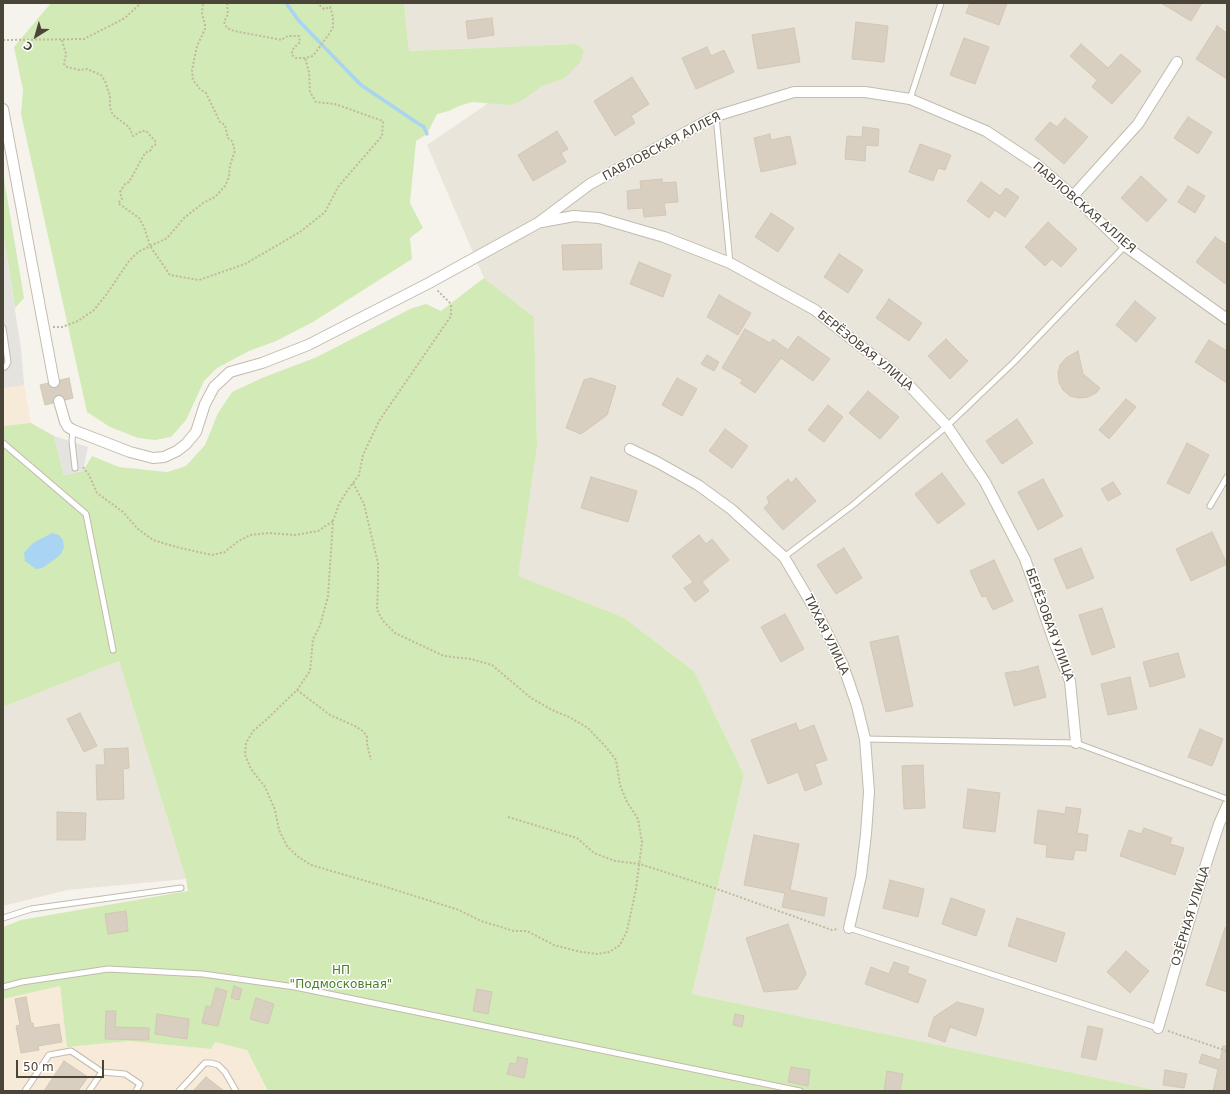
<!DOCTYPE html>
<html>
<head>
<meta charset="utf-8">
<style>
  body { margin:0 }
  #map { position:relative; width:1230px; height:1094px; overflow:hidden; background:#f6f3ec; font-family:"DejaVu Sans",sans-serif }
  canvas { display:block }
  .frame { position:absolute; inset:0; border:4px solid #4b4439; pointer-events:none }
  .north { position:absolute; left:16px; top:16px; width:40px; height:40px; -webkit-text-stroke:3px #fff; paint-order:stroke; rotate:217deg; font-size:11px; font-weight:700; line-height:16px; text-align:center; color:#4b4439 }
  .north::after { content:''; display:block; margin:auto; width:14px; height:18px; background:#4b4439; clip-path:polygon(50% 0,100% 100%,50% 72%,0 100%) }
  .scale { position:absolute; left:16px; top:1060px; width:88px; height:18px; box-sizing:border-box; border:2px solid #4b4439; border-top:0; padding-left:5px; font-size:12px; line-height:14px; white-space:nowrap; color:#4b4439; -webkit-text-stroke:3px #fff; paint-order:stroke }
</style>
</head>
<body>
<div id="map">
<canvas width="1230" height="1094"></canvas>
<div class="frame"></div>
<div class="north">С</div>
<div class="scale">50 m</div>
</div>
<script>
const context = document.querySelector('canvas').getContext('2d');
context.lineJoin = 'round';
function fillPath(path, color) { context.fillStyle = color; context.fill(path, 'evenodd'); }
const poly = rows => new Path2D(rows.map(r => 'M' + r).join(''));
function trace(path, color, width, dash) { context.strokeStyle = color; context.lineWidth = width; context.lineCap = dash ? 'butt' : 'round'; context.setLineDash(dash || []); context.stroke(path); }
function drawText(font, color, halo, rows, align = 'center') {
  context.font = font + ' "DejaVu Sans",sans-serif'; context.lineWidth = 3; context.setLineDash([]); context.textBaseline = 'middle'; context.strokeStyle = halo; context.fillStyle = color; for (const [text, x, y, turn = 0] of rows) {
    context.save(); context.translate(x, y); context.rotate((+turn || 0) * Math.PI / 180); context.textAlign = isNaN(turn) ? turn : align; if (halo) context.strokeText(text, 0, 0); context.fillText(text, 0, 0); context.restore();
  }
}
const residential = poly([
  [404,3,1227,3,1227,1091,1161,1091,692,994,744,775,694,671,623,617,517,576,537,446,534,317,484,278,427,145,575,44,409,51],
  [119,661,186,879,67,890,3,906,3,707]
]);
const commercial = poly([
  [3,233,21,349,24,385,31,423,3,426],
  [60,986,67,1047,129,1041,211,1049,215,1042,247,1049,268,1091,3,1091,3,999]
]);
const green = poly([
  [51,3,404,3,409,51,576,44,584,50,581,61,565,78,542,86,521,101,510,105,472,102,459,106,449,111,437,114,427,134,416,141,410,203,423,228,410,238,412,259,313,322,276,341,249,351,217,368,204,381,186,420,171,437,155,440,138,438,110,427,87,412,21,114,23,90,14,47],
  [3,173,24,298,15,308,3,233],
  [484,278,534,317,537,446,518,576,623,617,694,671,744,775,692,994,1161,1091,268,1091,247,1050,215,1042,211,1049,129,1041,67,1047,60,986,3,999,3,927,21,920,188,891,186,879,119,661,3,707,3,426,31,423,54,436,64,475,83,471,92,456,119,467,167,472,186,466,205,445,218,413,232,392,262,378,317,357,410,309,426,304,441,311]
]);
const parking = poly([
  [3,233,21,349,24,385,3,388],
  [54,436,88,447,83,471,64,475]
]);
const water = poly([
  [52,533,59,535,63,540,64,547,61,554,54,560,42,568,36,569,25,561,24,553,33,543]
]);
const stream = poly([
  [286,3,299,21,361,85,416,122,424,127,427,134]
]);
const building = poly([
  [970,3,1007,3,999,25,966,13,970,3],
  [1161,3,1202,3,1191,21,1161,3],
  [492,18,494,35,468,39,466,21,492,18],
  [856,22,888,26,884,62,852,59,856,22],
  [1217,26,1227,33,1227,79,1196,59,1217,26],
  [794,28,800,62,758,69,752,35,794,28],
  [964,38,989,47,975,84,950,75,964,38],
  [1081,44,1108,68,1121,54,1141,71,1112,104,1092,87,1097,80,1070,56,1081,44],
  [707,47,711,56,724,50,734,72,696,89,682,58,707,47],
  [632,77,649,104,631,116,635,123,615,136,594,101,632,77],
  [1188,117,1212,132,1198,154,1174,138,1188,117],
  [1065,118,1088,137,1064,164,1035,139,1050,122,1057,127,1065,118],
  [863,127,879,129,878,146,866,145,865,161,845,159,847,136,862,137,863,127],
  [557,131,568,149,561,153,566,162,533,181,518,155,557,131],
  [770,134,771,140,790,136,796,164,761,172,754,138,770,134],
  [920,144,951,155,945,170,938,168,933,181,909,172,920,144],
  [1141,176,1167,200,1147,222,1121,198,1141,176],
  [662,179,662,183,676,182,678,202,664,203,666,215,644,217,643,208,628,209,627,191,641,189,640,181,662,179],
  [981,182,1000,196,1006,188,1019,197,1005,217,995,210,989,218,967,201,981,182],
  [1188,186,1205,196,1195,213,1178,202,1188,186],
  [771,213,794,228,778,252,755,237,771,213],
  [1048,222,1077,249,1061,267,1052,259,1045,266,1025,247,1048,222],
  [1215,237,1227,245,1227,285,1196,262,1215,237],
  [601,244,602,269,563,270,562,245,601,244],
  [839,254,863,270,848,293,824,277,839,254],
  [639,262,671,275,663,297,630,284,639,262],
  [719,295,751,313,738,335,707,317,719,295],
  [889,299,922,323,909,341,876,318,889,299],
  [1135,301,1156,318,1136,342,1116,325,1135,301],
  [745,329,770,343,773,339,788,350,798,336,830,359,813,381,781,358,755,393,740,383,743,380,722,368,745,329],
  [946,339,968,361,950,379,928,356,946,339],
  [1209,340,1227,351,1227,383,1195,362,1209,340],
  [1078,351,1083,374,1100,388,1096,393,1088,397,1079,398,1070,396,1063,390,1059,382,1058,373,1060,365,1066,358,1078,351],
  [707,355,719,362,714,371,701,364,707,355],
  [69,378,73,398,65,400,63,396,58,395,54,397,53,403,45,405,40,385,48,383,51,388,56,388,60,385,60,380,69,378],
  [591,378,616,386,607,415,581,434,566,428,584,380,591,378],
  [677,378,697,389,682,416,662,405,677,378],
  [868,391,899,417,880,439,849,413,868,391],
  [1126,399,1136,407,1109,439,1099,430,1126,399],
  [828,405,843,417,824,442,808,430,828,405],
  [1017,419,1033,443,1002,464,986,441,1017,419],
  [725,429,748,446,732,468,709,451,725,429],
  [1187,443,1209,455,1189,494,1167,483,1187,443],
  [942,473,965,504,938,524,915,494,942,473],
  [591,477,637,491,628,522,581,508,591,477],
  [796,478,816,501,783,530,764,508,769,503,767,497,788,479,791,483,796,478],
  [1043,479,1063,516,1038,530,1018,492,1043,479],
  [1113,482,1121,494,1108,501,1101,489,1113,482],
  [1212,532,1227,564,1191,581,1176,549,1212,532],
  [699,535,706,544,712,539,729,560,702,582,709,591,695,602,684,588,693,582,672,556,699,535],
  [844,548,862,578,836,594,817,565,844,548],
  [1081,548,1094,578,1067,589,1054,559,1081,548],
  [994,560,1013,601,993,610,986,596,982,597,970,571,994,560],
  [1102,608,1115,647,1092,655,1079,615,1102,608],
  [785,614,804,649,781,662,761,627,785,614],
  [898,636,913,706,886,712,870,642,898,636],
  [1178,653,1185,677,1150,687,1143,662,1178,653],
  [1038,666,1046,697,1014,706,1005,673,1016,671,1016,672,1038,666],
  [1130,677,1137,709,1108,715,1101,684,1130,677],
  [80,713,97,746,84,752,67,719,80,713],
  [796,723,799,731,814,725,827,760,815,764,822,784,805,791,798,772,768,784,751,740,796,723],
  [1200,729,1223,739,1212,766,1188,757,1200,729],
  [128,748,129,768,123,769,124,799,97,800,96,765,105,765,104,749,128,748],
  [923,765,925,808,904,809,902,766,923,765],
  [968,789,1000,793,995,832,963,828,968,789],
  [1066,807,1081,809,1077,833,1088,835,1086,851,1075,850,1073,860,1046,857,1047,845,1034,843,1038,810,1065,814,1066,807],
  [57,812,86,813,85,840,57,840,57,812],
  [1144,828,1172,838,1170,844,1184,848,1175,875,1120,856,1129,830,1141,834,1144,828],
  [754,835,799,844,790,890,827,898,824,916,782,907,785,893,744,885,754,835],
  [890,880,924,889,918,917,883,908,890,880],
  [951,898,985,910,976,936,942,924,951,898],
  [126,911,128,931,108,934,105,914,126,911],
  [1017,918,1065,933,1056,962,1008,946,1017,918],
  [788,924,806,974,797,989,764,992,746,938,788,924],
  [1225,928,1227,928,1227,992,1206,985,1225,928],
  [1126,951,1149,971,1130,993,1107,972,1126,951],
  [894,962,909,967,907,973,926,980,918,1003,865,984,871,967,889,974,894,962],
  [234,986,242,989,239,1000,231,998,234,986],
  [216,988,227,991,218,1026,202,1023,206,1006,211,1007,216,988],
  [477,989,492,992,488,1014,473,1011,477,989],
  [26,997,31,1023,33,1023,34,1028,59,1024,62,1042,38,1046,39,1050,21,1053,16,1026,20,1025,15,999,26,997],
  [256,998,274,1004,268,1024,250,1019,256,998],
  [957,1002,984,1009,976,1036,950,1027,945,1042,928,1036,934,1017,957,1002],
  [106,1011,116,1011,115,1027,149,1028,149,1040,105,1039,106,1011],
  [157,1014,189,1019,187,1039,155,1034,157,1014],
  [735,1014,744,1016,742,1027,733,1025,735,1014],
  [1088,1026,1103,1029,1096,1060,1081,1057,1088,1026],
  [1223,1046,1227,1046,1227,1091,1213,1091,1218,1069,1199,1063,1202,1054,1220,1060,1223,1046],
  [518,1057,528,1059,524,1078,507,1074,510,1063,516,1064,518,1057],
  [64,1061,88,1077,78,1091,44,1091,64,1061],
  [791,1067,810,1070,808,1086,788,1082,791,1067],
  [1165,1070,1187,1074,1184,1088,1163,1085,1165,1070],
  [887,1071,903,1074,900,1091,884,1091,887,1071],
  [206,1077,224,1091,193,1091,206,1077]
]);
const minorTunnel = poly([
  [54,382,59,401]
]);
const path = poly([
  [227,3,228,14,224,22,227,28,234,31,282,40,284,38,288,36,299,36,300,42,292,50,292,55,296,58,305,58,313,56,329,34,333,27,333,17,330,7,324,9,317,3],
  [3,40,84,39,125,18,141,3],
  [62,40,66,54,64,64,67,67,80,70,87,69,101,75,105,81,110,96,110,108,113,115,129,127,133,136,142,131,146,131,156,142,155,145,152,147,151,150,145,153,129,182,125,184,120,192,122,199,118,203,139,218,144,227,150,246,170,275,199,280,245,264,300,232,325,212,338,187,382,136,383,121,335,104,316,102,310,92,309,72,305,58],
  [53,327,62,327,78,321,94,310,106,295,129,261,138,252,167,238,184,218,203,203,215,197,225,186,229,177,230,165,235,151,232,141,228,138,225,125,220,122,206,93,200,89,193,80,192,70,197,46,205,29,205,25,202,13,203,3],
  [83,467,89,475,97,493,123,512,138,529,153,540,180,548,212,555,225,552,237,542,250,535,269,533,295,535,318,531,333,521],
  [353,483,364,504,371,534,378,563,378,586,377,610,383,621,395,633,444,656,471,659,492,665,531,698,552,710,569,717,588,728,606,747,616,760,620,785,627,802,638,819,642,842,636,889,627,931,620,945,609,952,597,954,581,952,554,945,527,931,514,931,481,921,459,910,383,886,311,865,297,856,287,846,279,830,275,810,265,787,251,769,245,755,246,743,253,731,266,720,297,690,310,671,313,639,320,626,328,596,333,521,339,504,347,491,359,475,363,455,379,421,451,316,451,304,437,290],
  [297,690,330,715,355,726,364,732,367,737,367,744,371,760],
  [508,817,577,838,594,853,615,861,640,864,717,889,832,930,838,929],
  [1168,1031,1227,1051]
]);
const service = poly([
  [910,99,941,3],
  [716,116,730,263],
  [3,328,8,362,6,366,3,368],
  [73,430,72,441,75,468],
  [3,443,86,514,113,650],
  [1210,506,1227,477],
  [784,557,853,505,947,426,1014,362,1125,246],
  [865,739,1076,743,1227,799],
  [3,918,31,909,181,888],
  [849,928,1158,1028],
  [3,987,22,982,108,969,203,974,295,987,800,1091],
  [25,1091,49,1055,71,1051,102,1072],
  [89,1091,102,1072,125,1074,140,1084,136,1091],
  [179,1091,205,1063,211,1063,218,1065,225,1072,236,1091]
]);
const minor = poly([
  [3,109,54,382],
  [1073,196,1138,124,1177,62],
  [542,222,574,216,599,218,664,237,730,263,815,310,906,382,947,426,985,482,1025,559,1055,644,1070,681,1076,743],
  [59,401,65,422,68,427,73,430,130,452,153,458,164,457,177,451,186,444,196,432,205,404,214,387,230,372,262,363,308,345,429,283,538,223,590,184,716,116,794,92,865,92,910,99,986,131,1036,164,1073,196,1125,246,1227,319],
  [630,449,657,462,698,485,731,509,784,557,817,613,843,665,857,706,865,739,869,792,866,834,861,876,849,928],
  [1158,1028,1204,870,1219,824,1227,806]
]);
const streetNames = [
  ["ПАВЛОВСКАЯ АЛЛЕЯ",662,147,-28],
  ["ПАВЛОВСКАЯ АЛЛЕЯ",1084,208,41],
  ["БЕРЁЗОВАЯ УЛИЦА",865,351,39],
  ["БЕРЁЗОВАЯ УЛИЦА",1049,625,70],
  ["ТИХАЯ УЛИЦА",826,635,64],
  ["ОЗЁРНАЯ УЛИЦА",1191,916,-73]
];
const parkNames = [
  ["НП",341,971],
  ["\"Подмосковная\"",341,985]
];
fillPath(residential, '#eae5da');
fillPath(commercial, '#f7ead8');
fillPath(green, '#d2eab5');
fillPath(parking, '#e5e3e0');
fillPath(water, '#a9d4f2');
trace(stream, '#a9d4f2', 3.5);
fillPath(building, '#d8cfc1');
trace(building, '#d3c7b4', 1);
trace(minorTunnel, '#d4d0c8', 10, [10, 5]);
trace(service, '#c2bbae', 7);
trace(minor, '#c2bbae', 12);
trace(path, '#c4b79f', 2, [2, 2]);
trace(service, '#fff', 5);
trace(minor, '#fff', 10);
drawText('12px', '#4b4439', '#fff', streetNames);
drawText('12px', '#4a7f2a', '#fff', parkNames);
</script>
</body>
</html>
